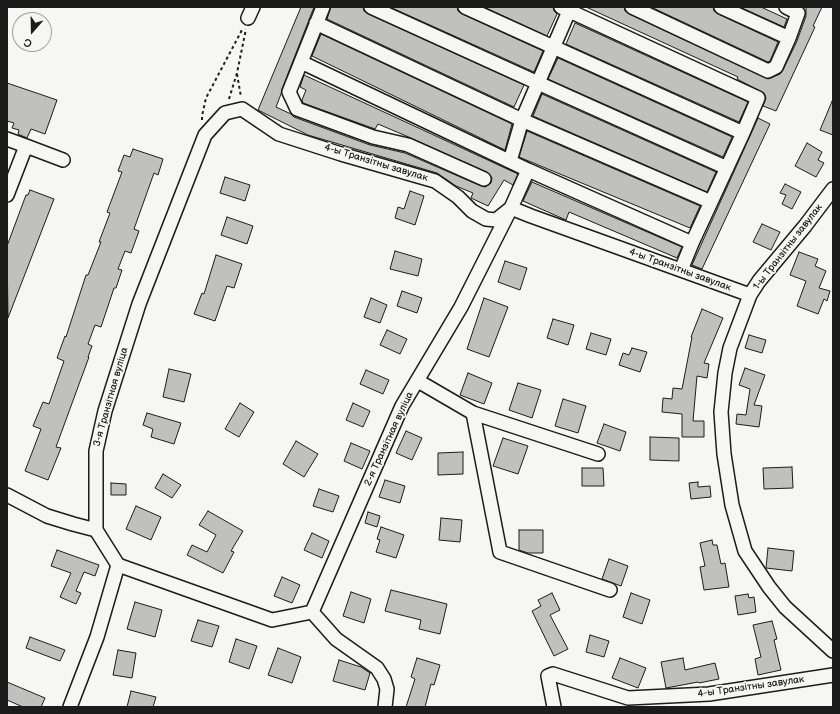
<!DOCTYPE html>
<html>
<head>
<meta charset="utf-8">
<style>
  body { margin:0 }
  #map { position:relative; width:840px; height:714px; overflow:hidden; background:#f6f6f2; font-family:"Balsamiq Sans",sans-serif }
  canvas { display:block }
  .frame { position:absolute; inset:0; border:8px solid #1c1c1c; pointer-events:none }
  .north { position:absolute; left:12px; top:12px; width:40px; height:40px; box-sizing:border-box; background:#f6f6f2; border:1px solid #9f9f9c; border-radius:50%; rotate:200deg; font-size:11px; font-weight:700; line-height:16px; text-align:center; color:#1c1c1c }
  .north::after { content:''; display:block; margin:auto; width:14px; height:18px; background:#1c1c1c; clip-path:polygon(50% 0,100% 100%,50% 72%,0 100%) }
</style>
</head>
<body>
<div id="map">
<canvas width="840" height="714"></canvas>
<div class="frame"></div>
<div class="north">С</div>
</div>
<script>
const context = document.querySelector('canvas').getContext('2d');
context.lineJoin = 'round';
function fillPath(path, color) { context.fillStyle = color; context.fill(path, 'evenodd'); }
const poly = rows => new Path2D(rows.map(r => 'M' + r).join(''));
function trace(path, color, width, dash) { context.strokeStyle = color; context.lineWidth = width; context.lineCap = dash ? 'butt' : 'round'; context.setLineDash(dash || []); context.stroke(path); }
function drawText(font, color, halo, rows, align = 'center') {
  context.font = font + ' "Balsamiq Sans",sans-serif'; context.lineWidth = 3.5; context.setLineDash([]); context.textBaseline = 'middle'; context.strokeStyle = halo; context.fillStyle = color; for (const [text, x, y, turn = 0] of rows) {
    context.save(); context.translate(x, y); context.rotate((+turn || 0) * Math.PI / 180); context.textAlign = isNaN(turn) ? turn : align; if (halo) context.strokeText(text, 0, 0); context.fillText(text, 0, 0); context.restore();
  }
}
const building = poly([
  [301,7,314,7,282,89,281,94,276,107,291,114,294,117,370,145,405,153,481,186,485,187,491,183,492,178,487,172,411,138,378,124,375,129,303,103,302,100,306,90,300,87,304,75,518,174,513,185,504,180,488,206,471,198,473,193,456,186,437,173,308,135,258,110,301,7],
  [331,7,363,7,364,11,368,14,524,85,514,107,327,19,331,7],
  [390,7,457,7,458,11,462,14,543,51,534,72,390,7],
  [484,7,553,7,554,11,557,14,547,36,484,7],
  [586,7,624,7,625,11,629,14,768,79,780,74,783,70,797,41,806,16,806,7,822,7,813,26,815,27,776,111,763,106,766,98,764,93,737,79,738,77,586,7],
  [651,7,713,7,714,11,718,14,778,42,770,61,768,62,651,7],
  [740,7,761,7,787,19,784,27,740,7],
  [575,23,748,102,739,122,566,44,575,23],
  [321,34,512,124,505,150,312,56,321,34],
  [558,58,732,137,723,157,548,79,558,58],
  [7,83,57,100,45,134,31,129,27,138,18,134,19,130,12,128,14,123,7,121,7,83],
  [542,94,716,172,707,192,533,116,542,94],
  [833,99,833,135,820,130,833,99],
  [758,118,770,124,702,269,692,265,758,118],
  [527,131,700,206,690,228,519,157,527,131],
  [807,143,822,152,818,160,824,163,816,177,795,166,807,143],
  [133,149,163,159,158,175,154,173,134,229,139,231,131,253,125,251,118,269,122,270,116,288,114,288,101,327,95,325,88,344,92,346,88,357,89,357,56,447,61,448,48,480,25,471,41,429,33,426,43,402,49,404,64,361,57,358,65,336,66,337,86,275,88,275,101,242,99,242,110,213,107,212,122,172,118,171,124,155,130,157,133,149],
  [225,177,250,185,245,201,220,193,225,177],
  [532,182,682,247,677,258,569,212,566,220,523,201,532,182],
  [785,184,801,192,792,209,782,204,786,195,780,193,785,184],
  [30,190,54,199,8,318,7,246,26,195,28,195,30,190],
  [410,191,424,196,415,225,395,218,398,207,404,209,410,191],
  [227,217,253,226,247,244,221,235,227,217],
  [762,224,780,232,771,250,753,242,762,224],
  [395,251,422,259,418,276,390,269,395,251],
  [799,252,818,259,815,266,826,271,819,288,830,291,827,301,824,299,818,314,797,306,806,281,790,275,799,252],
  [216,255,242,264,234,288,227,286,215,321,194,314,202,293,204,294,216,255],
  [505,261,527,268,520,290,498,282,505,261],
  [402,291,422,298,417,313,397,306,402,291],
  [371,298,387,305,380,323,364,317,371,298],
  [484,298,508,307,489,357,467,349,484,298],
  [702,309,723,318,704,363,709,364,707,378,697,376,693,421,704,421,704,437,682,437,682,414,662,412,663,398,672,399,673,388,682,389,692,337,691,337,702,309],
  [553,319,574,325,568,345,547,338,553,319],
  [387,330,407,339,400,354,380,345,387,330],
  [591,333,611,339,606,355,586,349,591,333],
  [749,335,766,340,762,353,745,348,749,335],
  [632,348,647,352,640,372,619,365,623,353,629,355,632,348],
  [745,368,765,375,754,405,762,406,759,427,736,424,737,414,746,415,750,389,739,385,745,368],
  [169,369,191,374,184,402,163,397,169,369],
  [366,370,389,380,383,394,360,384,366,370],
  [468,373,492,383,484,404,460,395,468,373],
  [518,383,541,390,532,418,509,410,518,383],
  [563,399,586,406,578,433,555,426,563,399],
  [240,403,254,412,239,437,225,429,240,403],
  [353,403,370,411,363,427,346,420,353,403],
  [147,413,181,423,174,444,151,437,153,429,143,425,147,413],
  [604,424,626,432,620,451,597,443,604,424],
  [406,431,422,438,412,460,396,453,406,431],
  [650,437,679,438,679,461,650,460,650,437],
  [503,438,528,446,518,474,493,466,503,438],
  [296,441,318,454,304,477,283,464,296,441],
  [351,443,370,451,362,469,344,461,351,443],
  [463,452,463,474,438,475,438,453,463,452],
  [792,467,793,488,764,489,763,468,792,467],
  [582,468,603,468,604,486,582,486,582,468],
  [163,474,181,485,172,498,155,488,163,474],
  [385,480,405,486,400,503,379,497,385,480],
  [698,482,698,487,710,486,711,497,691,499,689,483,698,482],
  [111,483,126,484,126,495,111,495,111,483],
  [319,489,339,496,333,512,313,506,319,489],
  [136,506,161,517,151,540,126,529,136,506],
  [208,511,243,531,231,551,234,552,223,573,187,555,192,545,207,552,216,535,199,525,208,511],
  [368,512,380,516,377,527,365,523,368,512],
  [441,518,462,520,460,542,439,540,441,518],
  [381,527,404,535,396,558,376,552,380,540,377,539,381,527],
  [519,530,543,530,543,553,528,553,519,550,519,530],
  [312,533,329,541,322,558,304,550,312,533],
  [712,540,713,545,717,545,721,564,725,563,729,587,704,590,700,567,705,566,700,543,712,540],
  [768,548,794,551,792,571,766,568,768,548],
  [57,550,99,565,95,576,84,572,76,591,81,593,76,604,60,597,71,573,51,566,57,550],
  [609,559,628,566,621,586,602,579,609,559],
  [282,577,300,585,292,603,274,596,282,577],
  [391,590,447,604,440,634,419,629,421,620,385,611,391,590],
  [351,592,371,599,364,623,343,616,351,592],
  [552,593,560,610,550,615,568,649,554,656,532,611,541,606,538,600,552,593],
  [631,593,650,600,642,624,623,617,631,593],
  [748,594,749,598,754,597,756,612,738,615,735,596,748,594],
  [135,602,162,610,155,637,127,629,135,602],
  [198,620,219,626,212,647,191,641,198,620],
  [772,621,777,639,774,640,781,670,758,675,755,659,761,657,753,625,772,621],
  [590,635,609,641,604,657,586,652,590,635],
  [30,637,65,650,60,661,26,648,30,637],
  [236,639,257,646,249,669,229,662,236,639],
  [278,648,301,657,292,683,268,675,278,648],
  [118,650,136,653,132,678,113,675,118,650],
  [417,658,440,665,434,685,431,684,425,707,406,707,415,679,411,677,417,658],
  [620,658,646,668,638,688,612,678,620,658],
  [683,658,685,670,715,663,719,679,699,683,698,682,666,688,661,662,683,658],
  [339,660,361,667,370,673,365,690,333,681,339,660],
  [7,682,45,698,41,707,23,707,7,700,7,682],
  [131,691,156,697,153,707,127,707,131,691]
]);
const path = poly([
  [237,74,241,97],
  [229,99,237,73,246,29],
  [202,120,202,116,206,98,243,28]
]);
const minor = poly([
  [371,7,538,83,727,168],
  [465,7,743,133],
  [632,7,768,71,776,67,789,38,798,13,786,7],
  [721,7,789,38],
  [248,18,253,7],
  [316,23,522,120,711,202],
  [301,62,323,7],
  [7,139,26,146,7,195],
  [26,146,63,160],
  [510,161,522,120,569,11],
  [484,179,408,145,373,137,297,109,289,92,301,62,528,170,692,243,743,133,758,98,561,7],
  [833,189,805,226,759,281,750,295,730,348,725,373,721,412,724,454,732,505,745,551,769,587,785,607,833,651],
  [511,208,531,216,750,295],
  [681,270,692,243],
  [418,381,473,413,500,552,610,590],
  [473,413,598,454],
  [7,495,47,516,73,524,96,530],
  [118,565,272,620,312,612,336,639,377,668,384,679,387,689,385,707],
  [312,612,402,406,461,307,511,208,528,170],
  [70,707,97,637,118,565,96,530,96,451,105,411,139,304,205,135,225,113,242,109,279,134,341,154,435,181,458,197,472,211,486,219,496,220,511,208],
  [554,707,548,676,553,674,628,698,709,694,833,675]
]);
const streetNames = [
  ["4-ы Транзітны завулак",376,163,17],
  ["1-ы Транзітны завулак",788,247,-52],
  ["4-ы Транзітны завулак",680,270,20],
  ["3-я Транзітная вуліца",111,397,-74],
  ["2-я Транзітная вуліца",389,439,-65],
  ["4-ы Транзітны завулак",751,687,-8]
];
fillPath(building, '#c0c0bd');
trace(building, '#1c1c1c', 1);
trace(minor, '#1c1c1c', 16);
trace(path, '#1c1c1c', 2, [3, 3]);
trace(minor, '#f6f6f2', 13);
drawText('10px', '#1c1c1c', '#f6f6f2', streetNames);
</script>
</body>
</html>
